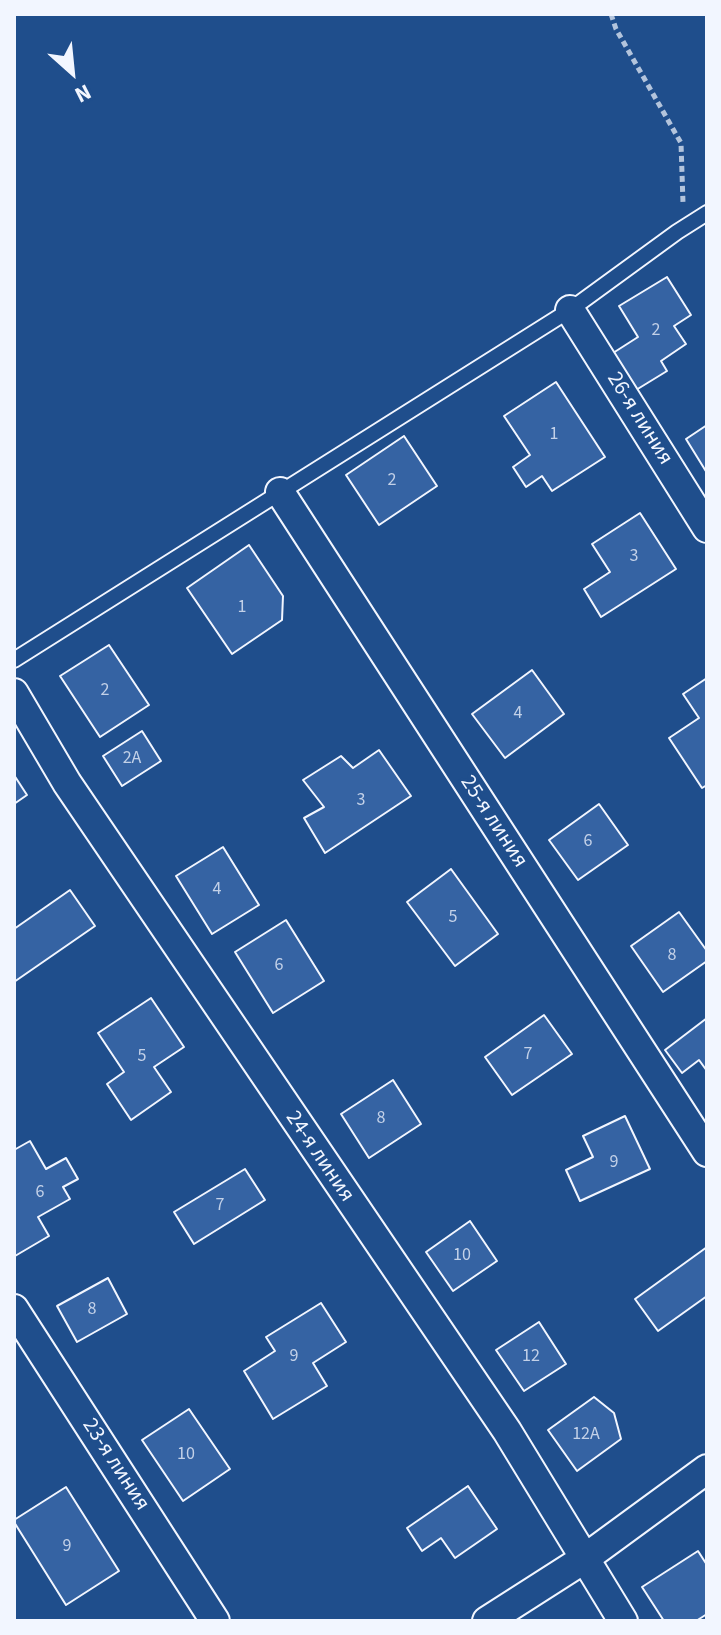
<!DOCTYPE html>
<html>
<head>
<meta charset="utf-8">
<style>
  body { margin:0 }
  #map { position:relative; width:721px; height:1635px; overflow:hidden; background:#1f4e8c; font-family:"Source Sans 3",sans-serif }
  canvas { display:block }
  .frame { position:absolute; inset:0; border:16px solid #f2f6ff; pointer-events:none }
  .north { position:absolute; left:32px; top:32px; width:80px; height:80px; -webkit-text-stroke:6px #1f4e8c; paint-order:stroke; rotate:153deg; font-size:22px; font-weight:700; line-height:32px; text-align:center; color:#f2f6ff }
  .north::after { content:''; display:block; margin:auto; width:28px; height:36px; background:#f2f6ff; clip-path:polygon(50% 0,100% 100%,50% 72%,0 100%) }
</style>
</head>
<body>
<div id="map">
<canvas width="721" height="1635"></canvas>
<div class="frame"></div>
<div class="north">N</div>
</div>
<script>
const context = document.querySelector('canvas').getContext('2d');
context.lineJoin = 'round';
function fillPath(path, color) { context.fillStyle = color; context.fill(path, 'evenodd'); }
const poly = rows => new Path2D(rows.map(r => 'M' + r).join(''));
function trace(path, color, width, dash) { context.strokeStyle = color; context.lineWidth = width; context.lineCap = dash ? 'butt' : 'round'; context.setLineDash(dash || []); context.stroke(path); }
function drawText(font, color, halo, rows, align = 'center') {
  context.font = font + ' "Source Sans 3",sans-serif'; context.lineWidth = 6; context.setLineDash([]); context.textBaseline = 'middle'; context.strokeStyle = halo; context.fillStyle = color; for (const [text, x, y, turn = 0] of rows) {
    context.save(); context.translate(x, y); context.rotate((+turn || 0) * Math.PI / 180); context.textAlign = isNaN(turn) ? turn : align; if (halo) context.strokeText(text, 0, 0); context.fillText(text, 0, 0); context.restore();
  }
}
const building = poly([
  [667,277,691,315,674,326,686,344,661,361,667,371,636,390,613,353,638,337,619,306,667,277],
  [556,382,605,457,552,491,542,476,526,487,513,467,530,455,504,416,556,382],
  [707,425,707,473,686,439,707,425],
  [404,436,437,486,379,525,346,475,404,436],
  [640,513,676,569,601,617,584,589,610,572,592,544,640,513],
  [249,545,283,596,282,620,232,654,187,588,249,545],
  [109,645,149,705,100,737,60,676,109,645],
  [532,670,564,714,505,758,472,714,532,670],
  [707,678,707,785,702,788,669,738,699,718,683,694,707,678],
  [142,731,161,761,122,786,103,756,142,731],
  [379,750,411,796,325,853,304,818,324,807,303,780,341,756,353,768,379,750],
  [14,775,27,795,14,804,14,775],
  [599,804,628,845,578,880,549,840,599,804],
  [223,847,259,905,212,934,176,876,223,847],
  [451,869,498,934,455,966,407,902,451,869],
  [70,890,95,926,14,982,14,929,70,890],
  [679,912,707,951,707,961,663,992,631,946,679,912],
  [286,920,324,981,273,1013,235,952,286,920],
  [151,998,184,1047,154,1067,171,1092,131,1120,107,1084,124,1072,98,1033,151,998],
  [544,1015,572,1054,512,1095,485,1057,544,1015],
  [707,1018,707,1071,699,1060,682,1073,665,1050,707,1018],
  [393,1080,421,1124,369,1158,341,1114,393,1080],
  [625,1116,650,1169,580,1201,566,1170,593,1157,583,1136,625,1116],
  [30,1141,46,1169,66,1158,78,1179,63,1187,70,1199,38,1217,49,1236,15,1256,14,1150,30,1141],
  [245,1169,265,1200,194,1244,174,1212,245,1169],
  [470,1221,497,1261,453,1291,426,1252,470,1221],
  [707,1247,707,1296,658,1331,635,1299,707,1247],
  [108,1278,127,1314,77,1342,57,1306,108,1278],
  [321,1303,346,1342,313,1363,327,1386,273,1419,244,1371,275,1351,266,1337,321,1303],
  [539,1322,566,1364,524,1391,496,1350,539,1322],
  [594,1397,614,1413,621,1439,577,1471,548,1430,594,1397],
  [189,1409,230,1469,183,1501,142,1440,189,1409],
  [468,1486,497,1529,455,1558,441,1538,422,1551,407,1528,468,1486],
  [66,1487,119,1571,66,1605,14,1522,14,1520,66,1487],
  [698,1551,707,1565,707,1614,696,1621,664,1621,642,1587,698,1551]
]);
const path = poly([
  [611,14,616,29,681,143,683,203]
]);
const service = poly([
  [14,660,570,310,677,232,707,213]
]);
const minor = poly([
  [570,310,707,528],
  [280,492,707,1152],
  [14,693,67,783,507,1431,623,1621],
  [14,1309,215,1621],
  [487,1621,584,1559,707,1469]
]);
const numberNames = [
  ["2",656,331],
  ["1",554,435],
  ["2",392,481],
  ["3",634,557],
  ["1",242,608],
  ["2",105,691],
  ["4",518,714],
  ["2А",132,759],
  ["3",361,801],
  ["6",588,842],
  ["4",217,890],
  ["5",453,918],
  ["8",672,956],
  ["6",279,966],
  ["7",528,1055],
  ["5",142,1057],
  ["8",381,1119],
  ["9",614,1163],
  ["6",40,1193],
  ["7",220,1206],
  ["10",462,1256],
  ["8",92,1310],
  ["9",294,1357],
  ["12",531,1357],
  ["12А",586,1435],
  ["10",186,1455],
  ["9",67,1547]
];
const streetNames = [
  ["26-я линия",639,419,58],
  ["25-я линия",493,822,57],
  ["24-я линия",319,1157,56],
  ["23-я линия",115,1465,57]
];
fillPath(building, '#3563a3');
trace(building, '#f2f6ff', 2);
trace(service, '#f2f6ff', 18);
trace(minor, '#f2f6ff', 32);
trace(path, '#b3c4dc', 5, [6, 4]);
trace(service, '#1f4e8c', 14);
trace(minor, '#1f4e8c', 28);
drawText('18px', '#c3d1e8', null, numberNames);
drawText('22px', '#f2f6ff', '#1f4e8c', streetNames);
</script>
</body>
</html>
